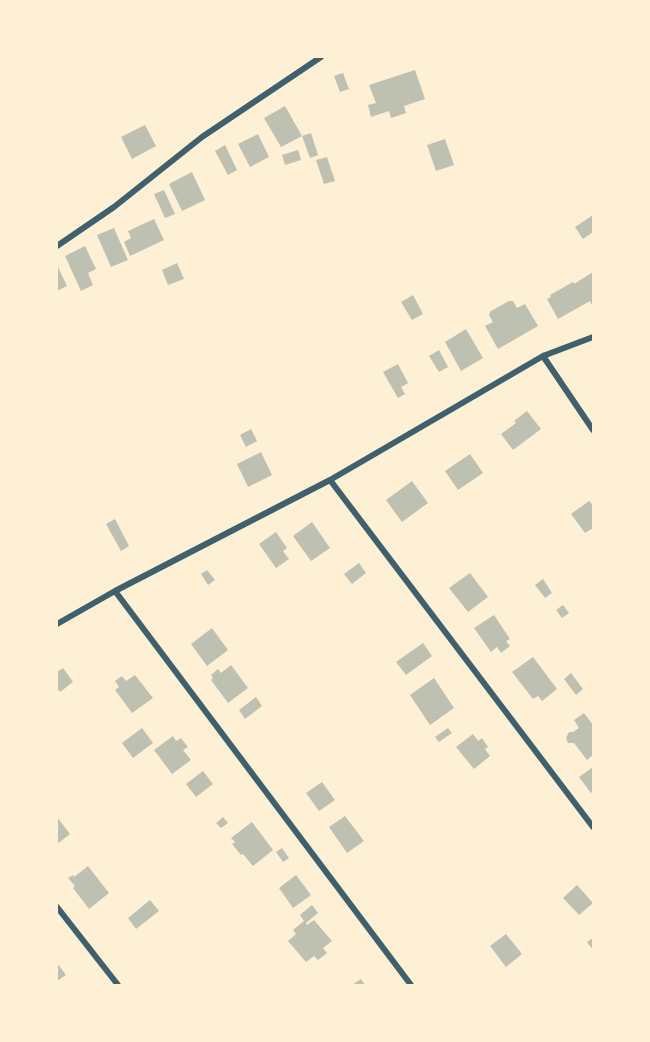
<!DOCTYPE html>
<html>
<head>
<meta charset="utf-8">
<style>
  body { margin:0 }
  #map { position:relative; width:650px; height:1042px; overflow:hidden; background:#fdf0d5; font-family:Ubuntu,sans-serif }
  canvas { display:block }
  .frame { position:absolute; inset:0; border:58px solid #fdf0d5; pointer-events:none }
</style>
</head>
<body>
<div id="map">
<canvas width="650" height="1042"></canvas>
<div class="frame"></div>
</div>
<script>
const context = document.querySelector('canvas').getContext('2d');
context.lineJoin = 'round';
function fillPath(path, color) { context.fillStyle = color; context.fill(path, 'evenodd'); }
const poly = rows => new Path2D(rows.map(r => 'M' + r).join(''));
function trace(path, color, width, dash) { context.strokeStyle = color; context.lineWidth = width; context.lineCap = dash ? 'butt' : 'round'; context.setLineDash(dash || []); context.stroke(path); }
const building = poly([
  [415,70,425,99,404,106,406,113,391,118,389,111,371,117,368,105,376,103,369,85],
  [343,73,349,89,340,92,334,76],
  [285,106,302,136,281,147,264,118],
  [145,125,156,146,132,159,121,137],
  [311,133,318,155,310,158,302,136],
  [258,134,269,157,250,167,238,144],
  [445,139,454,165,436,171,427,145],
  [225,145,237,170,228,175,215,151],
  [298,150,301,160,285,165,282,155],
  [327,157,335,181,324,184,316,160],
  [192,172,205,200,182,211,169,184],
  [164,190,175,214,165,218,154,194],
  [593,215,593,232,583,239,575,227],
  [154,219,164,240,130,256,124,242,131,238,128,231],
  [114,228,128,260,111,267,97,235],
  [85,246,96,269,88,273,93,285,81,291,65,256],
  [177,263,184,279,168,285,162,270],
  [57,265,67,286,57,291],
  [593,272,593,307,590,301,558,319,547,299,551,297,550,295,573,282,574,284],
  [413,295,423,314,412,320,401,302],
  [509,301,513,301,517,308,525,304,538,326,498,349,485,326,493,322,489,315,491,311],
  [466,329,483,358,461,371,445,342],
  [439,350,448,367,439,372,429,356],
  [398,364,408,383,401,387,405,394,398,398,383,372],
  [527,411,541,429,513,450,501,434,516,423,514,421],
  [251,429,257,441,246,447,240,435],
  [261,452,272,475,248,487,237,464],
  [470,454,483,473,458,490,445,471],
  [412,481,428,503,402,522,386,500],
  [589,501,593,505,593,528,585,533,571,514],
  [115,519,129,546,121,551,106,524],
  [312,522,330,548,311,561,293,536],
  [276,532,287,548,283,551,289,559,276,568,259,544],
  [359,563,366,573,352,584,344,574],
  [207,570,215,580,208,585,201,574],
  [470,573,488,597,468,612,449,588],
  [543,579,552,593,545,598,535,585],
  [563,605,569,613,562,618,556,610],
  [494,615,510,639,506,641,510,646,501,653,497,647,491,652,474,628],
  [212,628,228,650,207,666,191,644],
  [423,643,432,656,406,675,396,662],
  [533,657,557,689,542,701,538,696,533,699,512,672],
  [231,665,248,688,228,703,211,680,213,678,211,675,218,669,221,673],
  [63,668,73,682,60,692,59,690,57,692,57,672],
  [571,673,583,689,576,695,564,679],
  [135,675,153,698,132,713,115,690,119,687,115,681,122,676,126,681],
  [434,678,454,708,430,725,410,695],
  [256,697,262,706,245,719,239,710],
  [584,713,593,725,593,755,587,760,574,743,568,743,566,738,569,732,573,732,579,728,574,720],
  [142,728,153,743,133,758,122,743],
  [448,728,452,733,439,742,435,737],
  [473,734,478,741,482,738,488,747,485,749,490,756,474,769,456,747],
  [173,736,176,741,181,738,188,747,183,750,191,760,172,774,154,750],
  [593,767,593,791,591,793,579,777],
  [203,771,213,784,196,797,186,784],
  [322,782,335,800,319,811,306,793],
  [345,816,364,841,347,853,329,827],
  [57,817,70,834,57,844],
  [223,817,228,823,221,828,216,823],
  [252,822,273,850,253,866,243,854,241,855,232,844,235,842,231,838],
  [282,848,289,858,283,862,276,852],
  [88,866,109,893,89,909,73,888,75,886,68,878,73,875,74,877],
  [296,875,311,895,293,908,279,888],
  [577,885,593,903,579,915,563,898],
  [150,900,159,911,136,929,128,918],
  [312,905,318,913,306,923,307,925,314,920,332,941,323,948,327,953,318,960,314,956,306,962,288,941,296,934,293,930,304,921,300,915],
  [506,934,522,954,506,967,490,946],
  [593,938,593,950,587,942],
  [57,963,66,975,57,981],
  [361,979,365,985,352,985]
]);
const minor = poly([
  [57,246,114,207,202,137,321,57],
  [543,356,593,430],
  [330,480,593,827],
  [115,591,411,985],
  [57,624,115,591,330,480,543,356,593,337],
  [57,907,118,985]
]);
fillPath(building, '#bec0b2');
trace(minor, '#3f606c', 6);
</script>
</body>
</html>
